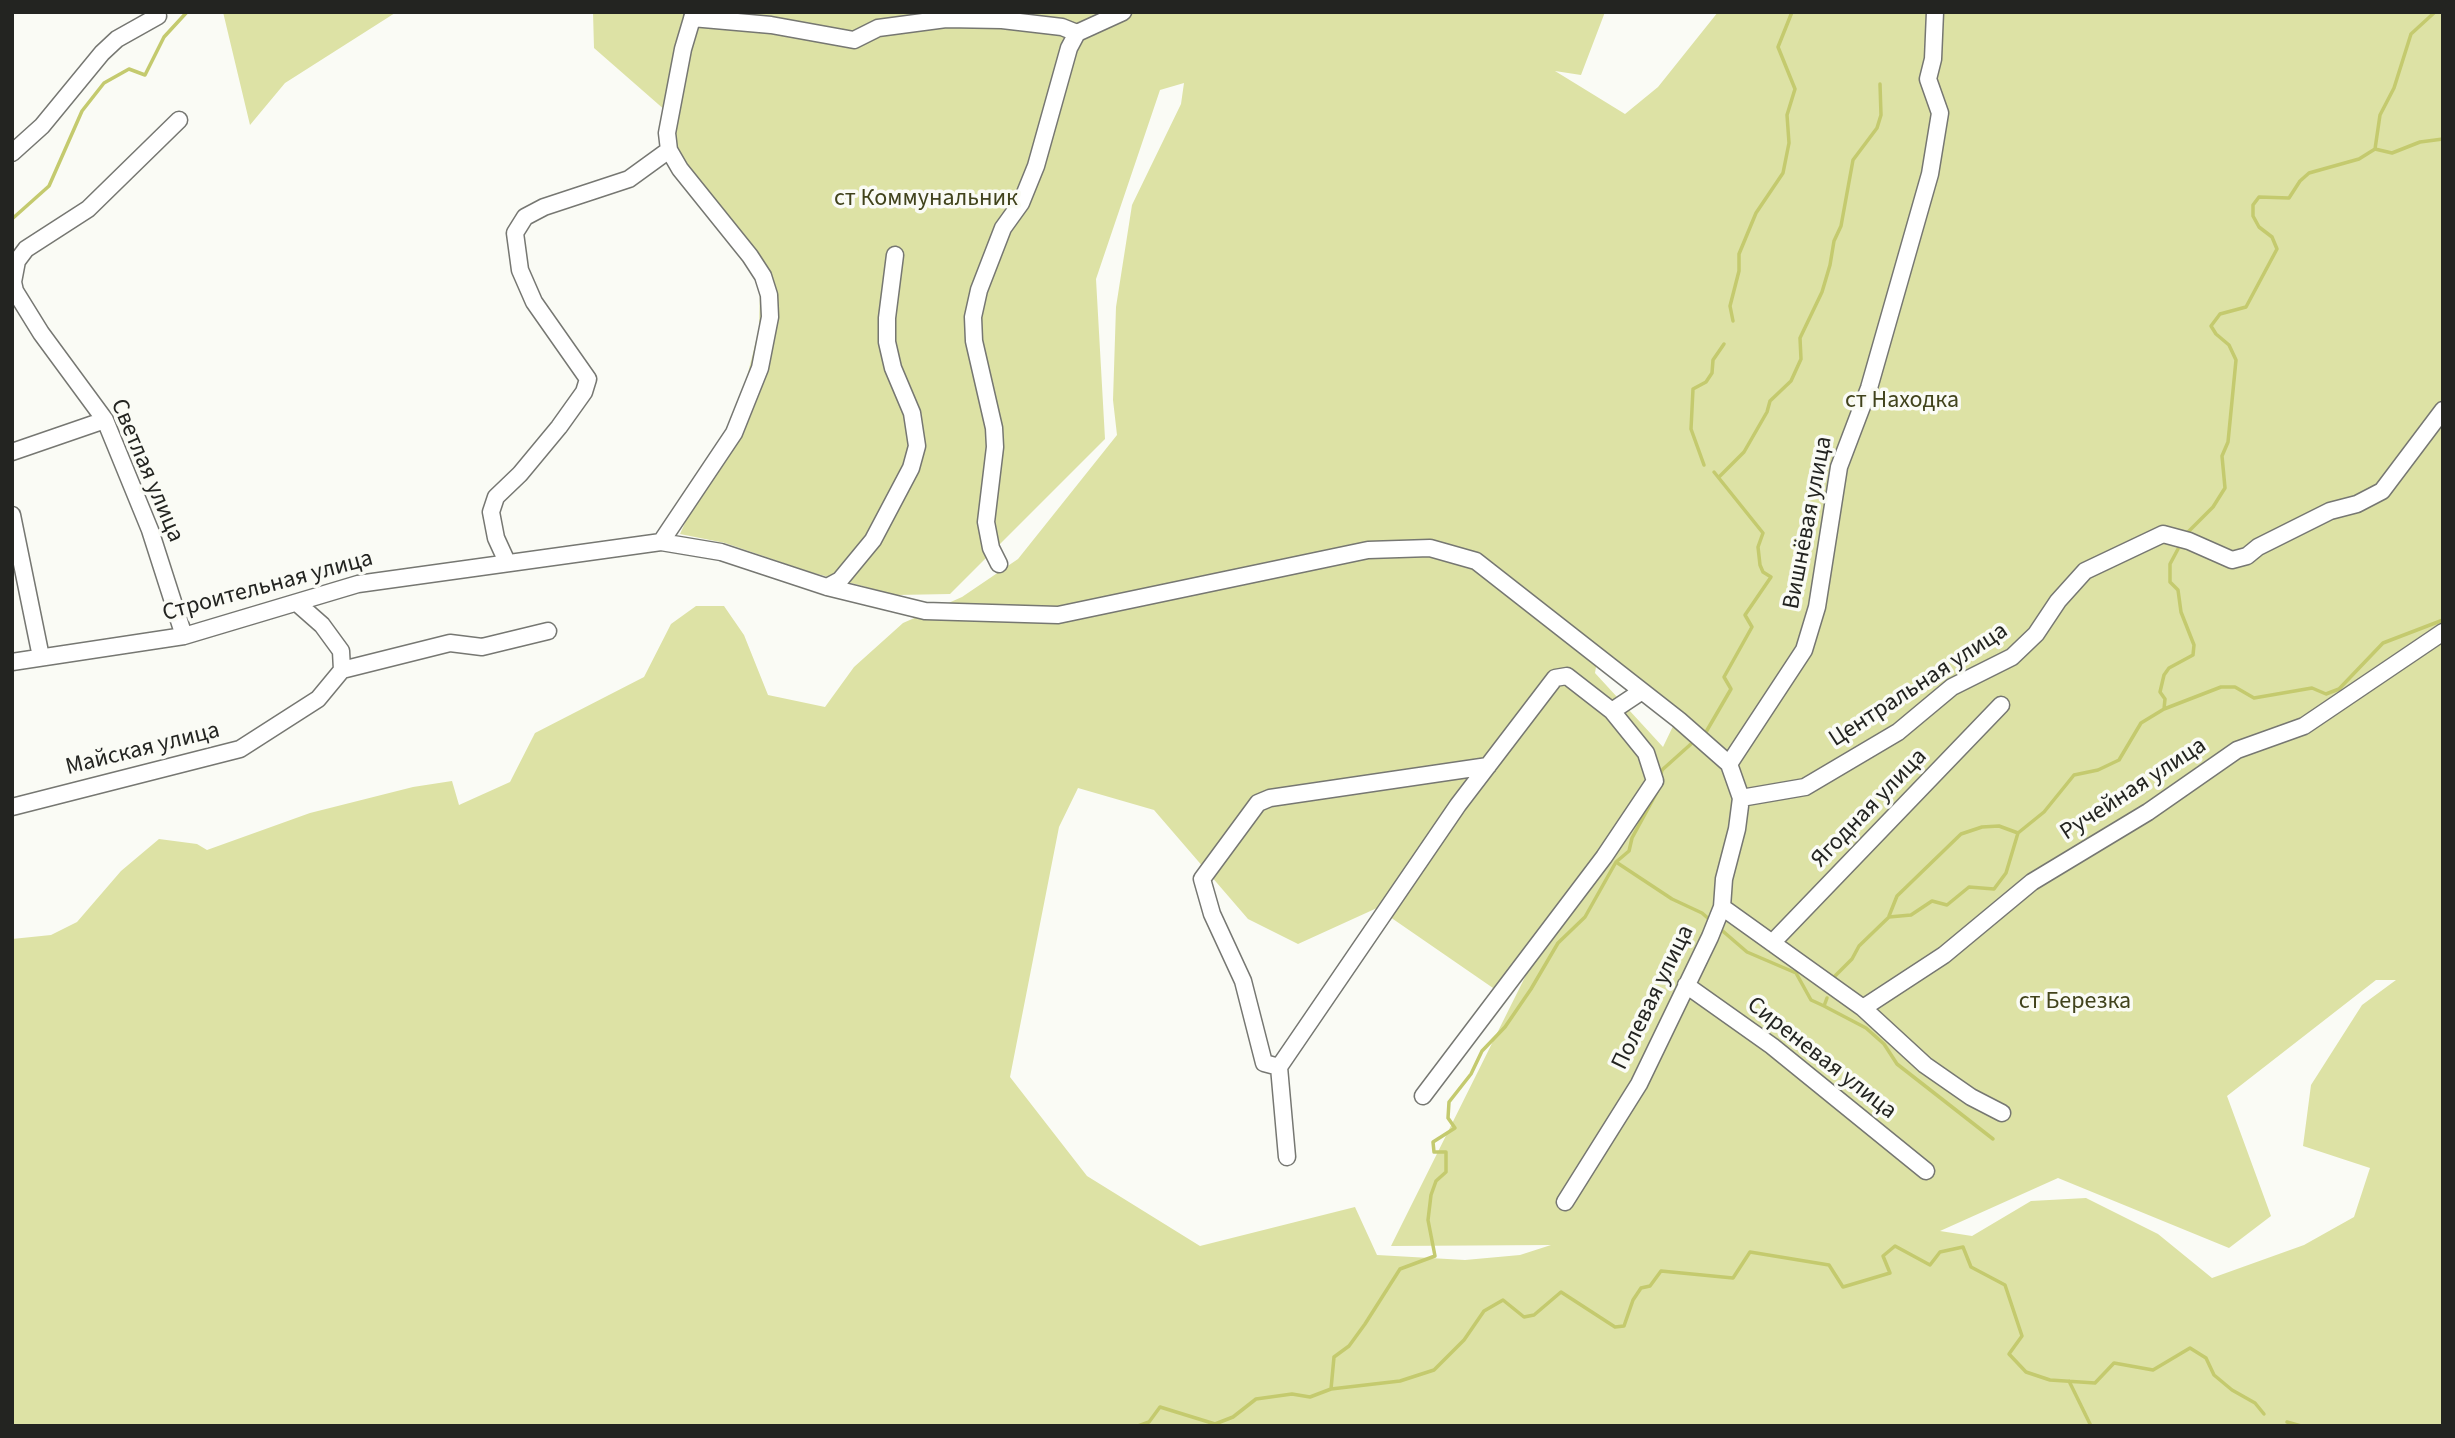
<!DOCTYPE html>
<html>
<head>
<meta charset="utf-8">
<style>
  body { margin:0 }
  #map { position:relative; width:2455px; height:1438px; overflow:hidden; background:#fafbf5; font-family:"Source Sans 3",sans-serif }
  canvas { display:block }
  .frame { position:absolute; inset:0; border:14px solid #232421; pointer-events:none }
</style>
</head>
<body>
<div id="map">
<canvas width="2455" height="1438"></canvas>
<div class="frame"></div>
</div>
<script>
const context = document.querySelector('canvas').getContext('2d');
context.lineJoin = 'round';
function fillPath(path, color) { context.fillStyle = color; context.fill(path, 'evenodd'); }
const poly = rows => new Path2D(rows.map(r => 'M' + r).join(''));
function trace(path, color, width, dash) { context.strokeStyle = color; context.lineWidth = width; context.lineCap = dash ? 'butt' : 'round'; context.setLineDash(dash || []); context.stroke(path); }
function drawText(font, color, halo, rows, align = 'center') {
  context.font = font + ' "Source Sans 3",sans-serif'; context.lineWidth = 7; context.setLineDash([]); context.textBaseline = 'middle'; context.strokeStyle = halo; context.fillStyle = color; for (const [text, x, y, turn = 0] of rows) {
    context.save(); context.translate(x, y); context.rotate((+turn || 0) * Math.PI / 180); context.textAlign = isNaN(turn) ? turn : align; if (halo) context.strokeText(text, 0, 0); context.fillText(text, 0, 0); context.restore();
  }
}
const green = poly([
  [223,12,395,12,395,13,285,83,250,125],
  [593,12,1605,12,1581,75,1555,71,1625,114,1658,87,1718,12,2443,12,2443,1426,12,1426,12,939,51,935,77,922,121,871,159,839,197,844,207,850,310,813,413,787,452,781,459,805,510,782,535,733,644,677,671,624,696,606,724,606,744,635,768,695,825,707,854,667,903,623,962,597,1018,559,1117,435,1113,400,1116,307,1132,205,1181,104,1184,83,1160,90,1096,279,1105,439,950,594,896,595,810,572,725,543,680,534,743,393,759,329,760,290,751,267,666,155,666,111,594,48],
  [1597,661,1675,722,1663,747,1595,673],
  [1078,788,1154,810,1248,919,1298,944,1377,908,1493,988,1535,957,1391,1246,1551,1245,1520,1255,1465,1260,1377,1255,1355,1207,1200,1246,1087,1176,1010,1077,1059,827],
  [2376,980,2396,980,2362,1005,2311,1085,2303,1146,2370,1168,2354,1217,2304,1245,2212,1278,2158,1234,2086,1198,2031,1201,1972,1236,1940,1231,2058,1178,2229,1248,2271,1216,2227,1096]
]);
const stream = poly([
  [2375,149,2380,115,2394,88,2411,34,2435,12],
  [12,219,49,186,82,111,104,83,129,69,145,75,164,37,187,12],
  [1733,321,1730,306,1739,271,1739,254,1756,213,1783,173,1789,143,1787,115,1795,89,1778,47,1792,12],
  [1704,465,1691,429,1693,389,1706,382,1712,373,1713,360,1724,344],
  [1720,476,1744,452,1767,412,1770,401,1791,381,1801,359,1800,338,1822,292,1830,265,1834,241,1841,226,1853,160,1877,128,1881,115,1880,84],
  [2186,534,2213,507,2225,488,2222,456,2228,442,2236,360,2229,345,2216,334,2211,326,2220,314,2246,307,2277,249,2272,237,2259,227,2253,216,2253,205,2259,197,2289,198,2300,181,2309,173,2359,159,2375,149,2392,153,2420,142,2443,139],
  [2164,709,2221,687,2235,687,2254,698,2312,688,2326,694,2339,689,2383,643,2443,620],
  [1706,732,1731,689,1724,677,1752,627,1745,615,1771,577,1763,572,1760,565,1758,547,1763,533,1714,472],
  [1660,777,1662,770,1691,744],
  [1616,862,1672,899,1702,913,1710,920],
  [1889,916,1897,896,1961,834,1982,827,1999,826,2018,833],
  [1718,927,1747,952,1796,973,1811,1000,1824,1006,1827,998],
  [1835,976,1852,959,1859,946,1889,917,1911,915,1932,901,1947,905,1969,887,1994,889,2006,873,2018,833,2044,812,2074,775,2098,770,2119,760,2141,723,2164,709,2165,699,2160,692,2164,675,2169,668,2193,655,2194,645,2181,612,2178,590,2170,582,2170,564,2178,549],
  [1824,1006,1866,1028,1884,1044,1897,1064,1993,1139],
  [2069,1381,2091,1426],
  [1331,1389,1334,1357,1349,1346,1365,1324,1400,1269,1435,1256,1428,1220,1431,1195,1436,1181,1446,1172,1446,1152,1434,1152,1433,1142,1455,1128,1448,1118,1449,1102,1471,1074,1482,1051,1505,1027,1531,989,1558,943,1585,917,1616,862,1629,851,1632,838,1657,792],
  [2287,1422,2301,1426],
  [1138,1426,1149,1422,1160,1407,1215,1424,1233,1417,1256,1399,1292,1394,1310,1397,1331,1389,1400,1381,1434,1370,1464,1340,1484,1311,1503,1300,1524,1317,1534,1315,1561,1292,1615,1327,1624,1326,1633,1300,1641,1288,1650,1286,1661,1271,1733,1278,1750,1252,1829,1265,1843,1287,1890,1273,1883,1256,1895,1246,1930,1265,1940,1252,1963,1247,1971,1267,2005,1285,2022,1336,2009,1354,2026,1372,2050,1380,2095,1383,2114,1363,2153,1370,2190,1348,2206,1358,2214,1375,2232,1390,2255,1403,2264,1414]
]);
const minor = poly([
  [692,18,771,25,854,40,878,28,946,19,1002,20,1062,27,1077,33,1123,12],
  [179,120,88,209,26,249,17,261,13,282,15,291,41,333,105,420,150,530,184,636],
  [12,153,42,126,102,53,117,39,158,16],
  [12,452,105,420],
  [12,515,41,657],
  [661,542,734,433,760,368,770,317,769,295,763,276,750,256,680,169,669,150,667,133,683,49,694,12],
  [507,562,496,538,491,512,496,497,520,474,559,427,584,392,588,379,534,302,520,270,515,233,525,217,544,207,629,179,669,150],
  [999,564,991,548,986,522,995,447,994,428,974,341,973,317,979,290,1003,228,1021,203,1036,166,1069,48,1077,33],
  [827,587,840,580,873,540,911,468,917,446,912,413,893,368,887,342,887,318,895,255],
  [12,662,184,636,358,584,661,542,721,552,827,587,925,611,1058,615,1368,550,1430,548,1476,561,1679,720,1729,764,1741,798,1737,829,1724,879,1722,907,1710,937,1639,1084,1565,1202],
  [342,670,450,643,482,647,548,631],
  [1729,764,1804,650,1817,607,1839,467,1869,388,1930,174,1940,113,1928,79,1933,59,1935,12],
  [1741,798,1805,787,1898,732,1952,687,2012,657,2036,634,2058,601,2085,571,2163,534,2189,541,2232,560,2247,556,2258,547,2330,511,2357,504,2382,491,2443,410],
  [12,807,240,749,318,699,342,670,341,651,322,625,297,603],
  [1722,907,1863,1008,1925,1065,1971,1097,2002,1113],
  [1772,943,2001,705],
  [1686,985,1772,1046,1926,1171],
  [1863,1008,1944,955,2032,882,2148,812,2237,750,2304,726,2443,632],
  [1279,1067,1264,1063,1243,981,1212,914,1202,879,1258,803,1270,798,1488,766],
  [1423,1096,1604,857,1655,781,1646,753,1612,711],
  [1287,1157,1279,1067,1458,805,1555,678,1567,676,1612,711,1642,691]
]);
const parkNames = [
  ["ст Коммунальник",926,200],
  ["ст Находка",1902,402],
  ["ст Березка",2075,1003]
];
const streetNames = [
  ["Светлая улица",146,471,67],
  ["Вишнёвая улица",1809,523,-79],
  ["Строительная улица",268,587,-15],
  ["Центральная улица",1919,686,-33],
  ["Майская улица",143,750,-14],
  ["Ручейная улица",2134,790,-33],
  ["Ягодная улица",1870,809,-46],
  ["Полевая улица",1654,998,-64],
  ["Сиреневая улица",1821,1059,38]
];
fillPath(green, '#dde2a5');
trace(stream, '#c4ca6e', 3.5);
trace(minor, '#767772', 19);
trace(minor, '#fff', 16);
drawText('24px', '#41431c', '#fafbf5', parkNames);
drawText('24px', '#232421', '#fafbf5', streetNames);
</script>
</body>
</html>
